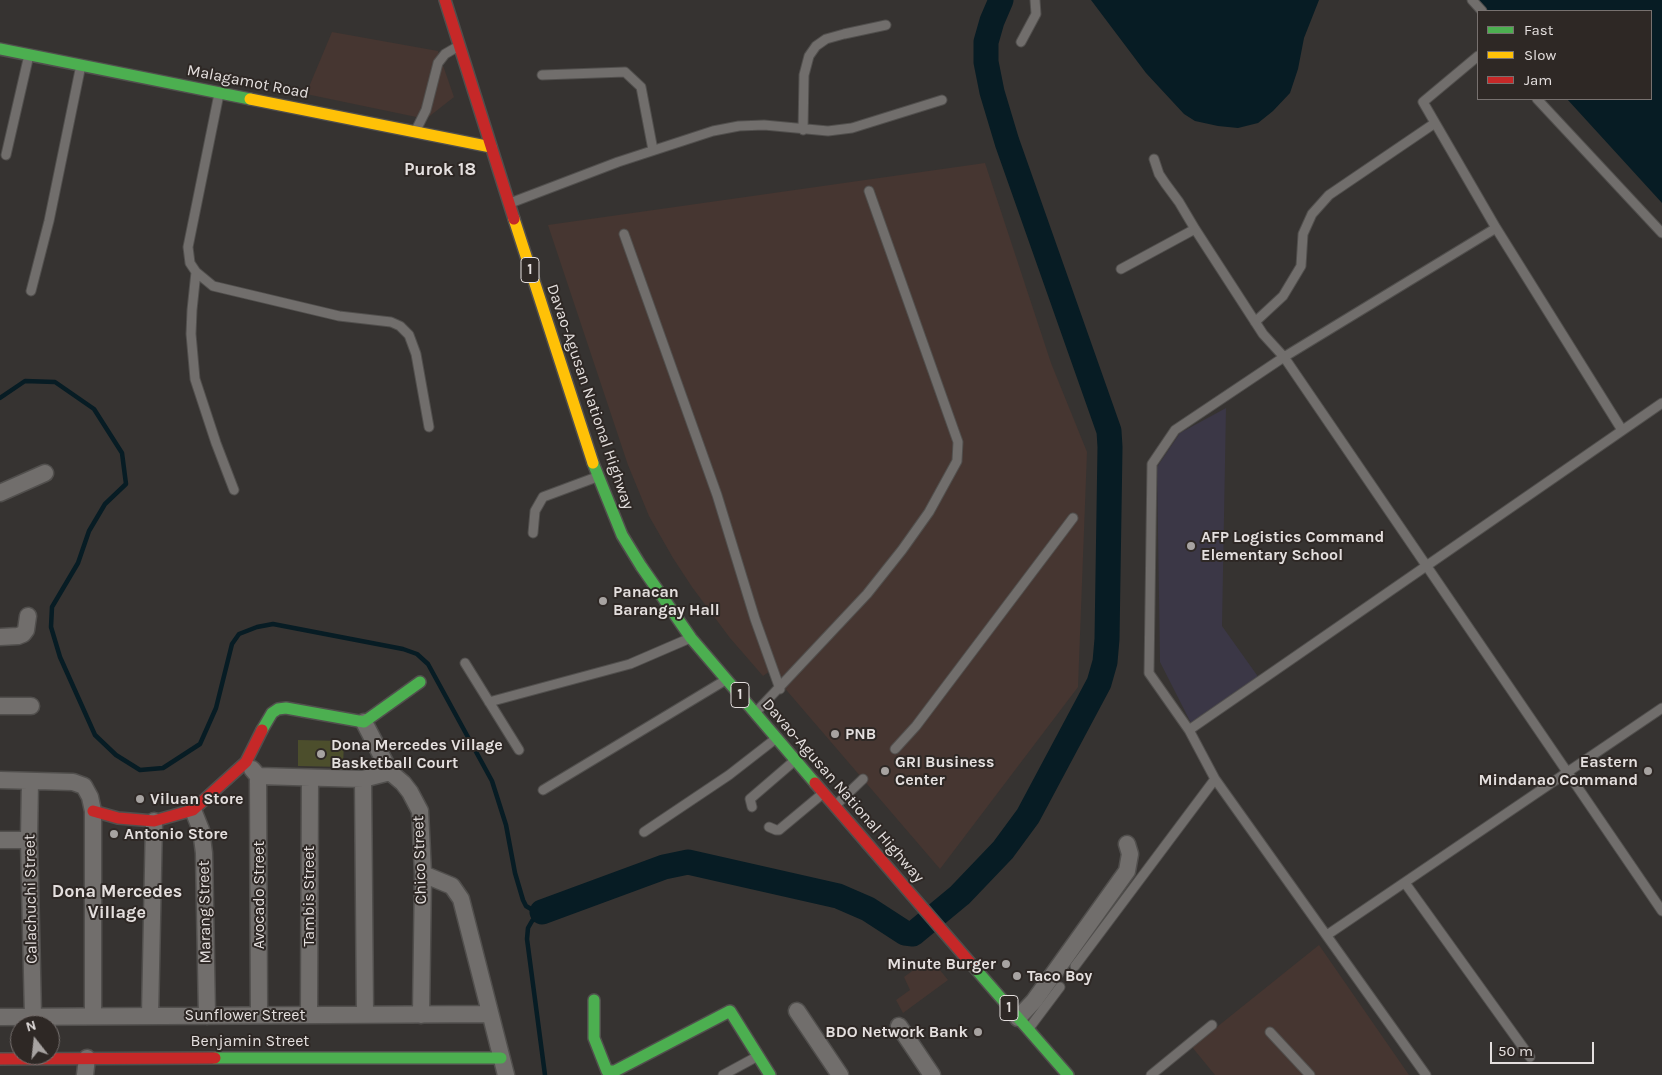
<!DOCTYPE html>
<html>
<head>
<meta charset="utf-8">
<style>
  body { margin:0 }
  #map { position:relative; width:1662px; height:1075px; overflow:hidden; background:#363331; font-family:Karla,sans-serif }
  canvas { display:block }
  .legend { position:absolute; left:1477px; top:10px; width:175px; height:90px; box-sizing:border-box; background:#2e2825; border:1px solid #77716f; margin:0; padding:6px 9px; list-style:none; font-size:15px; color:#e4dfde }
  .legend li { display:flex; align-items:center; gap:10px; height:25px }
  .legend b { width:25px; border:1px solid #77716f }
  .north { position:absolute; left:10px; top:1015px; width:50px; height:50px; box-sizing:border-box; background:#2e2825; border:1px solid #77716f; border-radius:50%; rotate:344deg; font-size:14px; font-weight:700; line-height:20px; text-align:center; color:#e4dfde }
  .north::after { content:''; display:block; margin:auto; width:18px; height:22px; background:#a7a3a1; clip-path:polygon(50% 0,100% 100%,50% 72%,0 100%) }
  .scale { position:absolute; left:1490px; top:1042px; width:104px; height:22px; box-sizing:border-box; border:2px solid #e4dfde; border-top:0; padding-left:6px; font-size:15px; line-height:18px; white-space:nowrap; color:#e4dfde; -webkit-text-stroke:4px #2e2825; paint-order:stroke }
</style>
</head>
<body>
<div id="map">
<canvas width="1662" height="1075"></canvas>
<ul class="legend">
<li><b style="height:6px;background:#4caf50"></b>Fast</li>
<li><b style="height:6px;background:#ffc107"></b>Slow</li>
<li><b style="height:6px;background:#c62828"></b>Jam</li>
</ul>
<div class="north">N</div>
<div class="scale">50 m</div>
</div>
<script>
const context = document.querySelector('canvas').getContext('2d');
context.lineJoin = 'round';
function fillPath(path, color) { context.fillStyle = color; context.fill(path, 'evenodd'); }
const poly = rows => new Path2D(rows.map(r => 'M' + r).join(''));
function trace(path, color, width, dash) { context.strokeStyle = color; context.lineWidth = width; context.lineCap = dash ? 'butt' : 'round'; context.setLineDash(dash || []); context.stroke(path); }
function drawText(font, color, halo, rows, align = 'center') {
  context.font = font + ' Karla,sans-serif'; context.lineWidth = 4; context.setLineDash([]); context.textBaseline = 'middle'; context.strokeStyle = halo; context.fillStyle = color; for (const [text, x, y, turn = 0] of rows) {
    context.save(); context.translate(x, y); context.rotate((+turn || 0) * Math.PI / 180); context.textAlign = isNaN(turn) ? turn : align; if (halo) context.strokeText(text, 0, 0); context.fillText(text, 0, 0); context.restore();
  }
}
const industrial = poly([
  [332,32,438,51,454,97,426,119,306,94],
  [985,163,1051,363,1087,452,1078,687,940,869,770,671,763,676,730,638,692,587,673,558,649,516,628,465,548,225],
  [1319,945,1409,1075,1215,1075,1192,1047],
  [930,958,948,980,903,1013,896,1000,910,990,904,977]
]);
const education = poly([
  [1226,408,1222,626,1259,678,1191,723,1160,662,1157,467,1180,433]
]);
const green = poly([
  [298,740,344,741,343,767,298,766]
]);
const water = poly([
  [1091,0,1319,0,1304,38,1298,69,1290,93,1273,111,1258,123,1238,128,1218,126,1195,121,1184,114,1146,73],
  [1477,0,1662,0,1662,203,1567,99,1651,99,1651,11,1487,11]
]);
const stream = poly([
  [0,398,25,381,55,382,94,409,122,453,126,484,105,504,89,531,78,563,52,607,51,627,60,657,95,735,116,755,140,770,163,768,200,744,216,708,232,644,239,634,257,627,273,624,403,649,417,654,428,664,492,781,506,825,515,873,523,900,526,906,531,909,542,912,532,921,528,928,527,939,545,1075]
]);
const river = poly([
  [542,912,664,867,688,862,838,896,868,909,905,933,913,934,960,895,1003,850,1028,816,1099,683,1105,662,1107,639,1110,447,1109,431,1007,142,992,92,986,62,986,42,992,21,1001,0]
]);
const lane = poly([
  [1472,0,1482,11],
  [1021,42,1036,14,1035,0],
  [1478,56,1423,102,1496,228,1622,430],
  [542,75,625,72,641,87,653,150],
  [219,94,188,247,190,263,196,272,213,286,339,316,391,322,400,326,409,335,416,354,429,427],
  [1537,99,1662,233],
  [416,130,426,110,438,63,445,54,457,47],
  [803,130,804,75,809,56,816,46,826,39,844,34,886,25],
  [6,155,29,55],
  [1154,159,1159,174,1165,183,1179,202,1195,229,1263,334,1284,357,1662,911],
  [513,202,618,162,713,131,739,126,764,125,828,131,852,128,942,100],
  [624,234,717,495,755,619,780,689],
  [1121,269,1195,229],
  [196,272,192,310,191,334,195,379,216,443,234,490],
  [31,291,49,221,81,65],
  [1255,322,1283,296,1301,266,1303,234,1312,214,1329,195,1435,123],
  [533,533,535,511,543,497,594,478],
  [465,663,519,750],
  [489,702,630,664,688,639],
  [757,711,867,594,902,550,929,512,957,461,958,442,869,191],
  [1189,730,1662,403],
  [895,749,916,726,1073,518],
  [543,790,724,681],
  [838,803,863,779],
  [752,807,750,799,793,762],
  [769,827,776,830,779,830,821,795],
  [644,832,729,775,774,740],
  [1405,883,1530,1057],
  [1327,935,1662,708],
  [1075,966,1215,779],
  [1030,1027,1060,987],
  [1270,1032,1310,1075],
  [723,1075,758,1056],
  [1151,1075,1212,1025],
  [1426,1075,1215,779,1189,730,1149,673,1152,464,1175,430,1284,357,1496,228]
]);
const street = poly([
  [0,493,45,473],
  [0,637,18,636,23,634,26,630,28,616],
  [0,706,31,706],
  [364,722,390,772,403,783,410,792,420,811,423,874,421,1015],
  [252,769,258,776,363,779,390,772],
  [258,776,259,1015],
  [363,779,365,1015],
  [0,780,73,782,84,786,90,797,93,811,93,1016],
  [30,781,29,840,33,1016],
  [193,810,201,830,204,853,207,1016],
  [0,840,29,840],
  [423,874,452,886,461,899,506,1075],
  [797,1011,840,1075],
  [309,1015,310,778],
  [150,1016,154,821],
  [0,1017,490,1014],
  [1018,1018,1034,1001,1127,871,1130,854,1127,844],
  [899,1026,932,1075],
  [85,1075,87,1058]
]);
const fast = poly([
  [0,49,250,99],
  [593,463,622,535,641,566,691,638,815,783],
  [262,730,272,713,278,709,286,708,364,722,420,682],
  [973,966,1068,1075],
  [594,1000,594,1038,607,1071,615,1071,730,1011,770,1075],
  [215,1058,501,1058]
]);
const slow = poly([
  [250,99,491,147],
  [514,219,593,463]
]);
const jam = poly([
  [445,0,514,219],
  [815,783,973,966],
  [93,811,118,818,154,821,193,810,246,762,262,730],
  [0,1059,215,1058]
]);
const markers = [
  [1191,546,5,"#a7a3a1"],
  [603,601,5,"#a7a3a1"],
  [835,734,5,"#a7a3a1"],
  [321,754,5,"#a7a3a1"],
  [885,771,5,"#a7a3a1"],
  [1648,771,5,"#a7a3a1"],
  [140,799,5,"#a7a3a1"],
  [114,834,5,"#a7a3a1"],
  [1006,964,5,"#a7a3a1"],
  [1017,976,5,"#a7a3a1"],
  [978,1032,5,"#a7a3a1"]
];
const shields = [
  [530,270,18],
  [740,695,18],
  [1009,1008,18]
];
const shieldNames = [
  ["1",530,270],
  ["1",740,695],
  ["1",1009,1008]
];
const streetNames = [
  ["Malagamot Road",248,82,11],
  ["Davao-Agusan National Highway",590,397,71],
  ["Davao-Agusan National Highway",843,791,49],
  ["Chico Street",420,860,-92],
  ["Avocado Street",259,895,-90],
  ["Tambis Street",309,896,-90],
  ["Calachuchi Street",31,899,-91],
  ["Marang Street",205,912,-91],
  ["Sunflower Street",245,1015],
  ["Benjamin Street",250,1041]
];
const poiNames = [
  ["AFP Logistics Command",1201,537],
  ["Elementary School",1201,555],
  ["Panacan",613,592],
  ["Barangay Hall",613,610],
  ["PNB",845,734],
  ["Dona Mercedes Village",331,745],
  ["Basketball Court",331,763],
  ["GRI Business",895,762],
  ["Center",895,780],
  ["Eastern",1638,762,"right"],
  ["Mindanao Command",1638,780,"right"],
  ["Viluan Store",150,799],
  ["Antonio Store",124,834],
  ["Minute Burger",996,964,"right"],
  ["Taco Boy",1027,976],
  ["BDO Network Bank",968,1032,"right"]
];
const neighbourhoodNames = [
  ["Purok 18",440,170],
  ["Dona Mercedes",117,892],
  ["Village",117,913]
];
fillPath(industrial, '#463631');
fillPath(education, '#3b3746');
fillPath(green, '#4c4e2c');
fillPath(water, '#071c24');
trace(stream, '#071c24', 4.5);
trace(river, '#071c24', 25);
trace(lane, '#514f4d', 11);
trace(street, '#514f4d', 19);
trace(fast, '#514f4d', 14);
trace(slow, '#514f4d', 14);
trace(jam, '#514f4d', 14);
trace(lane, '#716e6c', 9);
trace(street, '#716e6c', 16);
trace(fast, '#4caf50', 11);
trace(slow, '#ffc107', 11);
trace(jam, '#c62828', 11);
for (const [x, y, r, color] of markers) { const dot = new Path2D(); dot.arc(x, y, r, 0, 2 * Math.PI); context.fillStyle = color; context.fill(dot); trace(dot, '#2e2825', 2); }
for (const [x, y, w] of shields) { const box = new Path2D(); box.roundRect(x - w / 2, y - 12.5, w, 25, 4); context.fillStyle = '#2e2825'; context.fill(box); trace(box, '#e4dfde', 1); }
drawText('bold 15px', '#e4dfde', null, shieldNames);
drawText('16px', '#e4dfde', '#2e2825', streetNames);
drawText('bold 16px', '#e4dfde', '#2e2825', poiNames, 'left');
drawText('bold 18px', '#e4dfde', '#2e2825', neighbourhoodNames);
</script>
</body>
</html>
